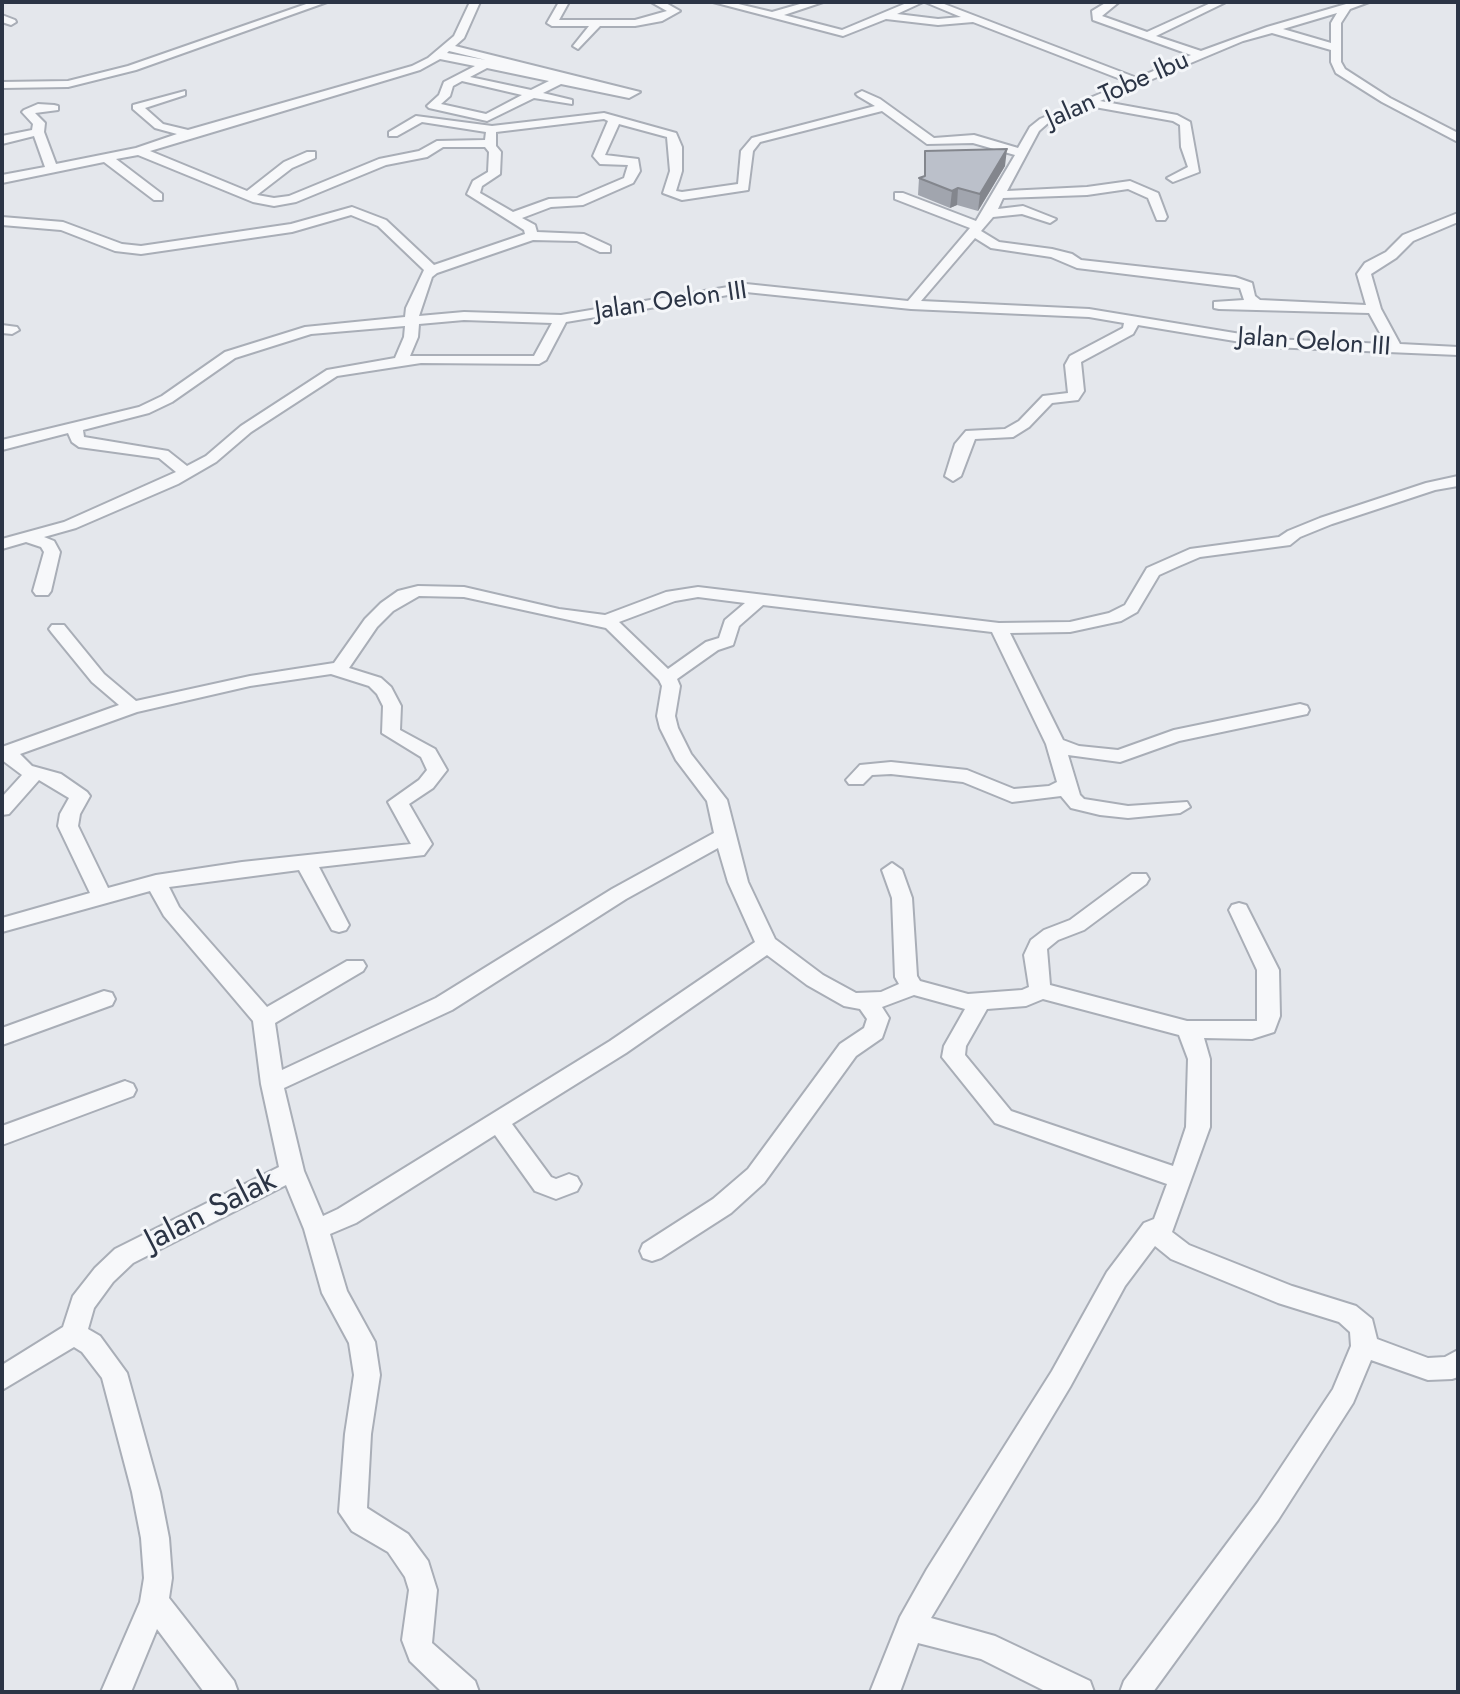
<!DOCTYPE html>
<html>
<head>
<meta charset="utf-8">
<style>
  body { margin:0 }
  #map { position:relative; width:1460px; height:1694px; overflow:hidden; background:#e4e7ec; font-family:Jost,sans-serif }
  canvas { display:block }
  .frame { position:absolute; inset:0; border:4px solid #2b3445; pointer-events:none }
</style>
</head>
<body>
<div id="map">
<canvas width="1460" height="1694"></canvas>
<div class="frame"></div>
</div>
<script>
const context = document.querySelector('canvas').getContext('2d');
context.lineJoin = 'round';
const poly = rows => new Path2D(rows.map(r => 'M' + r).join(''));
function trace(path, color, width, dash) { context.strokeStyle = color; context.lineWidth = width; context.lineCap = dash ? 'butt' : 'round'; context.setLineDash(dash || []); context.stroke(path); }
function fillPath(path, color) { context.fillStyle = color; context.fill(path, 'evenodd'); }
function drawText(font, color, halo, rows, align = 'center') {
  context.font = font + ' Jost,sans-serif'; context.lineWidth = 6; context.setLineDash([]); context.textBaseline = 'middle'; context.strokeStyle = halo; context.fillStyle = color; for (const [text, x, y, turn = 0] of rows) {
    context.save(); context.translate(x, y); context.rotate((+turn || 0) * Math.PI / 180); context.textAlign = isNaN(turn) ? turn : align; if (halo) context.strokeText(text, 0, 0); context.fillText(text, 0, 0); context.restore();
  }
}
const minor = poly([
  [312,2,327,2,136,70,68,87,2,88,2,82,68,81,128,66,312,2],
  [470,2,480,2,464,38,455,46,640,92,629,98,561,84,543,93,572,100,572,104,534,98,487,121,429,108,427,106,439,95,444,82,475,66,440,59,420,70,150,151,247,191,284,162,307,152,315,152,315,158,292,168,257,195,274,198,289,196,379,159,419,151,437,141,485,140,486,132,422,122,397,136,389,136,389,132,416,116,492,126,604,113,676,133,682,147,682,171,676,191,682,192,738,184,741,151,752,138,875,106,858,96,856,94,862,91,880,99,934,138,974,135,1018,148,1030,127,1040,119,1128,82,973,22,938,25,886,19,843,36,713,2,730,2,772,12,807,2,823,2,784,15,842,30,909,2,923,2,897,14,938,19,961,17,925,2,939,2,1137,78,1191,55,1093,20,1092,11,1107,2,1119,2,1102,16,1147,32,1213,2,1226,2,1156,36,1201,51,1267,27,1353,2,1369,2,1350,9,1341,23,1341,62,1345,69,1390,98,1458,133,1458,142,1382,102,1336,73,1331,62,1331,50,1272,33,1243,41,1100,101,1177,115,1190,122,1199,172,1173,182,1167,178,1188,167,1181,147,1180,125,1173,121,1089,106,1048,123,1039,131,1007,191,1087,187,1130,181,1158,193,1167,217,1165,220,1157,220,1148,198,1128,189,1087,195,1003,198,998,209,1023,206,1056,219,1050,223,1022,214,993,217,981,231,999,242,1052,249,1072,254,1081,260,1235,277,1252,283,1255,296,1260,300,1366,305,1357,274,1365,263,1386,252,1403,235,1458,213,1458,222,1413,241,1396,258,1371,274,1381,309,1400,344,1458,347,1458,355,1271,347,1138,325,1133,334,1081,362,1084,391,1078,400,1052,403,1029,427,1013,437,975,439,961,476,953,481,945,476,955,444,966,431,1005,429,1019,421,1043,396,1068,393,1065,365,1070,356,1123,328,1124,323,1089,317,911,309,746,292,566,322,546,360,539,364,421,363,337,376,251,432,216,462,178,484,76,528,44,537,54,541,60,552,51,591,48,595,36,595,33,591,44,552,41,547,26,542,2,549,2,539,64,522,176,472,159,458,79,447,72,442,68,433,2,450,2,440,139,407,162,396,225,352,305,327,405,317,406,308,424,270,378,226,351,215,292,232,141,254,115,251,61,230,2,225,2,217,63,222,122,244,141,246,291,224,352,207,386,220,434,265,525,234,524,230,467,194,473,181,488,172,489,152,485,147,443,147,427,157,386,165,296,202,274,206,253,202,138,155,116,159,162,194,162,200,154,200,104,162,2,183,2,175,45,167,34,136,2,144,2,136,32,130,33,124,22,112,24,110,38,104,54,105,58,106,58,110,35,113,45,123,44,132,56,164,136,148,177,134,155,128,133,109,133,105,185,91,185,95,145,108,163,124,188,130,412,66,428,58,454,36,470,2],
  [1337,13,1331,23,1331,43,1283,29,1337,13],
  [449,51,486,60,447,53,449,51],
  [487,68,549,81,531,90,470,77,487,68],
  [462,81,522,95,486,114,441,104,450,96,453,86,462,81],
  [882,111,927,144,973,143,1015,155,976,221,903,193,895,193,895,199,970,228,908,301,746,284,561,315,464,312,419,316,432,277,437,273,533,240,577,241,600,252,610,252,610,246,584,234,537,232,535,225,522,218,551,207,583,205,633,183,640,171,638,159,605,155,619,124,667,137,670,171,663,193,682,200,748,190,753,151,760,142,882,111],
  [604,119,608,121,593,156,600,164,628,165,624,178,577,198,549,199,513,212,480,193,482,186,500,174,501,152,496,146,496,132,604,119],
  [975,238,991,248,1051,257,1077,268,1240,288,1244,300,1214,302,1214,308,1219,309,1369,313,1386,344,1271,339,1089,309,921,301,975,238],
  [464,320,552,323,534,356,410,356,418,337,419,324,464,320],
  [405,326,404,337,395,358,327,370,241,426,206,456,187,466,168,451,84,437,83,430,149,413,172,402,235,358,311,334,405,326],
  [559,2,569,2,559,20,635,20,667,11,651,2,664,2,680,11,662,21,635,26,600,26,578,49,573,46,589,26,552,26,547,23,559,2],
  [2,15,15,20,16,22,11,25,2,22,2,15],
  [2,325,17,327,19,330,12,334,2,333,2,325],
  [1458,476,1458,486,1435,490,1332,524,1300,537,1290,545,1200,557,1179,566,1159,575,1137,612,1121,621,1070,632,1010,633,1063,740,1079,746,1118,750,1174,730,1300,704,1307,706,1309,710,1307,714,1179,741,1120,762,1068,755,1080,795,1084,799,1128,806,1187,802,1190,807,1180,813,1128,818,1100,815,1071,808,1061,796,1012,802,963,782,891,774,872,775,863,784,849,784,846,780,860,765,891,762,967,770,1014,789,1049,786,1057,782,1046,744,992,632,763,605,739,626,733,645,718,650,677,679,680,686,675,716,678,728,691,754,727,800,748,882,775,939,823,975,856,993,881,992,899,984,895,977,892,898,882,870,892,863,902,870,912,898,917,976,920,981,968,994,1022,990,1029,987,1024,955,1031,940,1044,930,1070,920,1132,874,1146,874,1149,879,1146,884,1084,930,1058,940,1047,949,1050,985,1187,1021,1257,1021,1257,970,1229,910,1232,905,1239,903,1246,905,1279,970,1280,1016,1274,1032,1252,1039,1204,1038,1210,1059,1210,1127,1172,1232,1189,1245,1292,1286,1356,1306,1372,1319,1377,1339,1428,1358,1445,1357,1458,1350,1458,1377,1452,1379,1428,1380,1371,1360,1353,1403,1278,1520,1153,1692,1120,1692,1124,1681,1258,1502,1333,1389,1351,1346,1350,1332,1339,1322,1278,1303,1171,1259,1155,1246,1125,1286,1070,1387,931,1618,995,1636,1090,1681,1094,1692,1047,1692,981,1659,918,1643,900,1692,870,1692,900,1617,927,1569,1052,1371,1107,1272,1144,1223,1154,1219,1167,1184,995,1123,942,1057,944,1046,965,1009,914,995,882,1007,889,1018,882,1038,856,1056,764,1183,731,1213,661,1258,652,1261,643,1258,640,1251,643,1244,713,1199,748,1169,840,1044,864,1028,867,1019,860,1009,844,1006,807,985,767,955,626,1053,512,1124,551,1177,556,1179,569,1174,577,1177,581,1184,577,1191,556,1199,535,1191,495,1135,356,1223,330,1234,347,1291,375,1342,380,1375,371,1434,367,1508,408,1534,428,1561,437,1590,432,1643,475,1681,479,1692,442,1692,410,1661,402,1640,409,1590,405,1577,388,1552,352,1531,339,1512,345,1434,354,1375,349,1343,322,1293,304,1229,286,1185,133,1263,113,1282,94,1308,88,1329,100,1336,127,1373,160,1492,169,1538,172,1578,169,1598,234,1681,238,1692,204,1692,157,1629,131,1692,101,1692,140,1602,144,1578,141,1538,132,1492,102,1378,82,1352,74,1347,2,1390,2,1365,63,1327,73,1296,95,1268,115,1249,279,1167,261,1084,253,1021,164,916,150,891,2,932,2,918,90,893,58,826,60,814,69,798,39,780,9,814,2,815,2,797,22,775,2,760,2,747,119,705,92,682,52,633,49,629,52,625,64,625,104,674,136,701,250,676,334,663,365,619,381,603,398,591,418,586,464,587,559,609,605,615,666,592,698,587,999,623,1070,622,1109,613,1125,605,1147,568,1190,549,1279,537,1288,531,1320,518,1426,483,1458,476],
  [419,596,464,597,606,628,659,680,662,686,657,716,660,728,676,760,707,801,714,833,612,889,436,998,282,1070,275,1023,363,971,366,966,363,961,347,961,267,1007,179,907,169,887,299,870,332,930,339,932,346,930,349,925,319,867,424,855,432,844,409,804,433,788,447,770,435,749,400,730,401,706,391,687,381,678,349,668,377,627,393,611,419,596],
  [698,597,745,603,725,620,719,638,706,642,668,669,619,622,675,601,698,597],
  [331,674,369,686,377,694,383,706,382,733,421,757,427,770,419,780,388,802,411,844,242,862,156,875,108,888,78,826,80,814,90,796,87,792,61,774,32,766,20,754,137,712,250,686,331,674],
  [718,848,728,882,755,942,610,1041,338,1209,323,1216,304,1171,284,1088,452,1010,626,899,718,848],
  [1043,999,1179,1035,1188,1059,1186,1127,1173,1166,1011,1111,965,1055,966,1046,987,1009,1026,1006,1043,999],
  [104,991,112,993,115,999,112,1005,2,1045,2,1028,104,991],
  [125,1081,133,1084,136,1090,133,1096,2,1145,2,1126,125,1081]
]);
const wall = poly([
  [925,151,1005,166,978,211,957,205,950,208,918,195,919,178,924,176]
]);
const shadedWall = poly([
  [1007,149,1005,166,978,211,980,194],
  [958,188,957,205,950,208,952,191]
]);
const building = poly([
  [1007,149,980,194,958,188,952,191,919,178,925,176,925,151,1007,149]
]);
const farStreetnames = [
  ["Jalan Tobe Ibu",1118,91,-24],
  ["Jalan Oelon III",671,302,-8],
  ["Jalan Oelon III",1314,343,4]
];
const streetNames = [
  ["Jalan Salak",211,1212,-27]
];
trace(minor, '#a9aeb7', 4);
fillPath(minor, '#f7f8fa');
fillPath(wall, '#a1a5ae');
fillPath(shadedWall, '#83868d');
fillPath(building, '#bbc0ca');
trace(building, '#83868d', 2);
drawText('26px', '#2b3445', '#f4f6f9', farStreetnames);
drawText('32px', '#2b3445', '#f4f6f9', streetNames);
</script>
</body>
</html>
